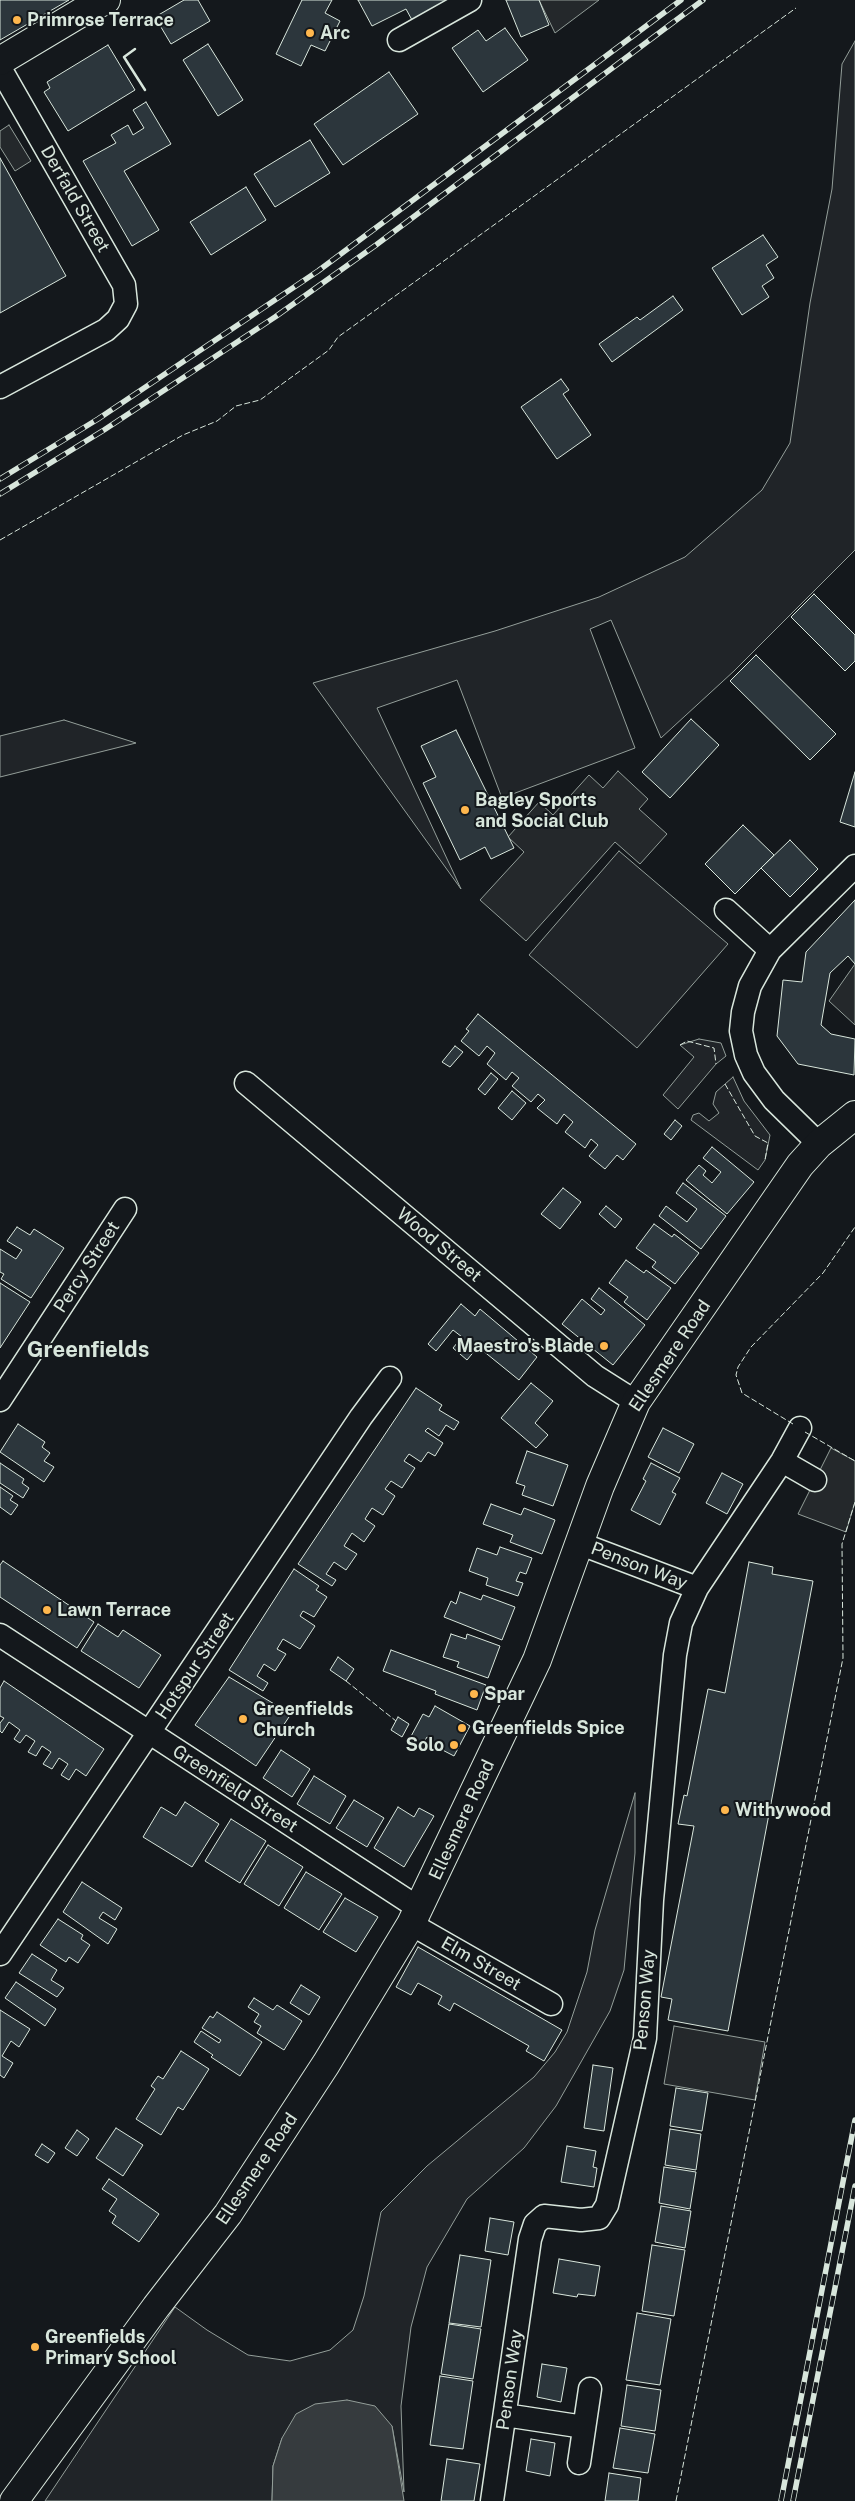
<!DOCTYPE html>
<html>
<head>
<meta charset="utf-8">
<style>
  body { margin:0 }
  canvas { display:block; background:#14181c }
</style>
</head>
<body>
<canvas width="855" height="2501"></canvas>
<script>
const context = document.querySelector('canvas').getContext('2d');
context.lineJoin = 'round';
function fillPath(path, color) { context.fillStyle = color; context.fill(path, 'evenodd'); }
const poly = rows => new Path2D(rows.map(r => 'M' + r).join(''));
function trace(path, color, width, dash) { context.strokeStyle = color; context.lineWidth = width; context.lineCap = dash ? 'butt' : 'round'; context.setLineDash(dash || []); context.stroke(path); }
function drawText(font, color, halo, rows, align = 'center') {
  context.font = font + ' "Public Sans",sans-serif'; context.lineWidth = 4; context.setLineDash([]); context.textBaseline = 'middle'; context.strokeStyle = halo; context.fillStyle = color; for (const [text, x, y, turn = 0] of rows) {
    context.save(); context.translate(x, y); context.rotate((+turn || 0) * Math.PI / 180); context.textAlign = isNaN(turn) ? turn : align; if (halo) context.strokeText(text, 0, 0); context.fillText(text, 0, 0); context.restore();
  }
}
const green = poly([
  [855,41,855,550,734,671,661,738,611,620,590,629,635,748,502,798,457,680,377,708,461,889,313,683,495,631,599,597,685,557,762,490,790,443,810,303,832,189,842,64,855,41],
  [64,720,136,743,0,777,0,736,64,720],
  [619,851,728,944,637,1048,529,955,619,851],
  [699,1039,721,1043,726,1056,716,1064,678,1109,663,1095,694,1057,680,1045,699,1039],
  [733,1077,744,1101,770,1135,765,1160,758,1170,691,1120,693,1115,699,1113,709,1121,719,1113,713,1104,716,1092,733,1077],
  [635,1793,635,1853,624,1970,610,2011,556,2106,524,2148,467,2199,427,2267,411,2327,401,2406,404,2492,392,2426,282,2438,273,2466,272,2501,45,2501,175,2307,207,2330,248,2355,290,2361,330,2350,353,2330,364,2296,381,2212,427,2166,534,2077,555,2052,567,2032,587,1972,595,1930,635,1793]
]);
const parking = poly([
  [539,0,599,0,555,33,539,0],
  [9,125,31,161,15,171,0,147,0,131,9,125],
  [618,771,648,799,639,809,667,834,640,864,615,842,526,941,480,900,524,852,508,837,539,802,553,815,589,775,603,788,618,771],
  [855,964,855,1025,829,1001,855,964],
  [831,1448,855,1461,855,1502,846,1532,798,1514,831,1448],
  [674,2026,765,2042,755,2100,664,2084,674,2026]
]);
const water = poly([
  [347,2400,375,2406,392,2426,404,2501,272,2501,273,2466,282,2438,296,2414,315,2404,347,2400]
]);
const building = poly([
  [0,0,69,0,0,40,0,0],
  [184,0,198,0,210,21,171,44,155,17,184,0],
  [302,0,332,0,325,13,340,21,325,51,311,45,301,66,276,54,302,0],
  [358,0,452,0,412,20,406,9,372,26,358,0],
  [506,0,539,0,549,25,521,37,506,0],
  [505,28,528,60,483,92,452,48,478,30,486,41,505,28],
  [208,44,243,100,218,116,183,60,208,44],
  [108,45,135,90,68,131,44,92,50,88,47,82,108,45],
  [389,72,418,114,343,165,314,124,389,72],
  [146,102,171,144,124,171,159,230,132,246,83,161,116,143,111,135,128,125,133,135,144,128,133,110,146,102],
  [310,140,330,173,275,207,254,174,310,140],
  [0,158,66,276,0,313,0,158],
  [246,187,266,220,211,255,190,222,246,187],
  [763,235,778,257,766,265,774,278,762,286,769,297,742,315,712,268,763,235],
  [673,296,683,310,612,362,599,344,637,317,640,320,673,296],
  [561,379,569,390,563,394,591,435,557,459,521,407,561,379],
  [814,594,855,635,855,661,845,671,791,617,814,594],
  [756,655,836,734,810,760,730,681,756,655],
  [691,719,719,745,670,798,642,772,691,719],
  [456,730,514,848,491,859,485,847,460,860,423,783,436,777,421,746,456,730],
  [855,772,855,827,840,822,855,772],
  [743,825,774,855,735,894,705,864,743,825],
  [790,840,818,869,790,897,761,868,790,840],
  [855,900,855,964,848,956,830,973,821,1025,831,1034,855,1039,854,1075,798,1064,777,1036,783,980,802,982,806,952,855,900],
  [478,1014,636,1144,623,1160,617,1155,605,1169,589,1156,598,1145,591,1139,585,1148,565,1132,573,1122,564,1114,557,1124,537,1108,545,1100,538,1094,531,1102,512,1086,519,1078,512,1072,506,1080,487,1064,495,1053,487,1046,479,1056,461,1041,469,1031,466,1029,478,1014],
  [455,1046,463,1052,450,1067,442,1062,455,1046],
  [491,1073,498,1079,485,1095,478,1089,491,1073],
  [512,1091,526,1103,512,1120,498,1108,512,1091],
  [675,1120,682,1126,671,1140,664,1134,675,1120],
  [712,1147,754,1182,727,1214,686,1180,699,1165,706,1171,703,1175,712,1183,721,1172,703,1158,712,1147],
  [683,1183,726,1216,701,1249,659,1216,666,1206,687,1222,697,1209,676,1193,683,1183],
  [563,1188,581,1202,560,1229,541,1214,563,1188],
  [606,1206,622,1219,615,1228,599,1214,606,1206],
  [654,1224,672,1237,674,1234,699,1253,675,1284,652,1267,656,1262,636,1248,654,1224],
  [17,1227,30,1235,34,1229,64,1248,31,1298,1,1279,4,1274,0,1272,0,1249,16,1259,22,1250,7,1241,17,1227],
  [626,1260,644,1273,646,1270,671,1288,647,1320,624,1302,628,1297,609,1283,626,1260],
  [0,1283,30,1302,0,1348,0,1283],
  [599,1288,645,1325,613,1365,562,1324,582,1299,601,1315,605,1310,591,1299,599,1288],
  [461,1304,475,1316,480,1309,537,1357,519,1380,482,1350,480,1353,476,1349,467,1360,453,1348,462,1337,453,1330,436,1351,428,1344,461,1304],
  [531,1383,553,1401,535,1423,548,1435,536,1448,501,1418,531,1383],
  [416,1388,442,1405,439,1410,459,1422,454,1430,446,1425,439,1436,428,1428,425,1431,443,1443,435,1456,428,1452,421,1462,409,1454,404,1461,415,1468,402,1488,391,1481,385,1489,395,1496,383,1515,372,1508,365,1519,375,1526,364,1542,352,1533,344,1546,357,1554,346,1570,334,1562,326,1574,336,1580,332,1586,298,1564,416,1388],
  [18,1424,45,1442,42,1447,50,1453,44,1461,54,1467,44,1482,0,1452,18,1424],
  [663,1428,694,1444,679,1473,648,1457,663,1428],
  [527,1451,568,1465,553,1506,522,1495,525,1486,516,1483,527,1451],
  [0,1463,24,1479,22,1483,29,1488,23,1498,0,1483,0,1463],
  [651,1463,680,1478,672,1492,676,1494,660,1525,631,1510,646,1481,643,1479,651,1463],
  [722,1473,743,1484,727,1514,706,1503,722,1473],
  [0,1487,13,1496,10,1500,18,1505,11,1515,0,1507,0,1487],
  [491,1504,521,1515,524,1508,555,1520,542,1554,510,1542,513,1535,483,1524,491,1504],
  [500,1547,532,1558,526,1574,520,1572,516,1581,523,1583,518,1596,486,1585,488,1578,469,1571,477,1548,497,1555,500,1547],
  [3,1561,94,1622,77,1648,0,1597,0,1565,3,1561],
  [749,1562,773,1567,772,1574,813,1581,728,2031,668,2020,672,1999,661,1997,694,1826,678,1824,684,1795,687,1796,708,1689,725,1693,749,1562],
  [294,1569,319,1586,316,1590,327,1597,314,1617,303,1611,300,1616,315,1626,300,1649,283,1639,277,1649,286,1654,275,1671,264,1664,257,1676,268,1683,263,1691,229,1670,294,1569],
  [460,1592,481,1600,483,1595,515,1607,502,1640,444,1617,451,1601,456,1604,460,1592],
  [98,1624,118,1637,123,1630,161,1655,139,1688,81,1651,98,1624],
  [451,1634,466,1639,467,1634,500,1646,488,1678,457,1667,459,1662,443,1657,451,1634],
  [391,1650,486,1685,477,1710,435,1694,436,1691,383,1671,391,1650],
  [338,1657,354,1669,346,1681,330,1670,338,1657],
  [229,1677,291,1714,256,1766,195,1725,229,1677],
  [4,1681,104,1749,86,1776,76,1769,69,1780,61,1775,68,1764,59,1758,52,1769,43,1764,51,1752,42,1746,36,1756,28,1752,35,1741,26,1735,20,1743,14,1739,20,1730,9,1722,2,1733,0,1731,0,1723,4,1718,0,1716,0,1688,4,1681],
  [435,1706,470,1726,454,1756,431,1744,433,1740,427,1737,421,1747,409,1740,423,1714,429,1717,435,1706],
  [398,1717,409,1724,402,1737,391,1730,398,1717],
  [281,1750,310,1769,292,1797,263,1778,281,1750],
  [314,1776,346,1796,330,1824,297,1804,314,1776],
  [354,1800,384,1818,367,1847,336,1828,354,1800],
  [185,1802,219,1824,192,1867,143,1837,161,1807,176,1816,185,1802],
  [398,1807,414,1817,419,1808,434,1816,404,1867,374,1848,398,1807],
  [231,1819,266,1841,240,1883,205,1861,231,1819],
  [268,1845,303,1867,279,1906,244,1884,268,1845],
  [306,1872,342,1894,319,1930,284,1908,306,1872],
  [82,1882,122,1908,115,1920,103,1912,99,1918,117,1929,108,1944,63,1912,82,1882],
  [345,1898,378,1917,356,1952,323,1932,345,1898],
  [58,1919,83,1935,81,1939,90,1945,78,1963,69,1957,66,1962,40,1945,58,1919],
  [418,1947,562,2030,544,2061,526,2051,529,2046,454,2003,450,2011,438,2004,442,1996,418,1983,411,1995,396,1987,418,1947],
  [32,1954,57,1970,51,1980,64,1988,57,1997,19,1973,32,1954],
  [16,1982,56,2009,45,2026,5,1998,16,1982],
  [301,1985,320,1997,309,2015,290,2003,301,1985],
  [254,1998,273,2010,277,2005,302,2021,284,2050,257,2033,261,2026,254,2022,259,2014,248,2007,254,1998],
  [0,2010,30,2029,19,2047,11,2041,2,2056,13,2063,4,2078,0,2075,0,2010],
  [217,2012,262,2042,240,2076,211,2057,213,2055,194,2042,201,2031,219,2043,221,2040,202,2028,210,2016,213,2018,217,2012],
  [181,2051,209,2069,183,2110,178,2107,161,2135,136,2119,155,2089,151,2086,158,2076,163,2079,181,2051],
  [593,2065,613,2068,604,2131,584,2128,593,2065],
  [676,2088,708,2093,702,2131,670,2126,676,2088],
  [116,2128,143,2145,123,2176,96,2158,116,2128],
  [670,2129,701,2134,696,2170,665,2165,670,2129],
  [77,2130,89,2139,77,2156,65,2148,77,2130],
  [42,2144,55,2153,48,2163,35,2155,42,2144],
  [567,2146,596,2151,593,2167,597,2168,594,2187,561,2182,567,2146],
  [664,2167,696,2172,690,2209,659,2203,664,2167],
  [109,2179,159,2214,139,2242,112,2223,116,2216,109,2211,117,2199,102,2189,109,2179],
  [661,2206,691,2211,685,2248,655,2242,661,2206],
  [490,2218,514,2222,508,2255,485,2251,490,2218],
  [652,2245,685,2250,674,2316,642,2311,652,2245],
  [460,2255,491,2260,481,2327,449,2323,460,2255],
  [559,2259,600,2266,595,2296,578,2294,577,2297,553,2293,559,2259],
  [637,2313,671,2319,660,2385,626,2380,637,2313],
  [449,2324,481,2329,473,2379,441,2374,449,2324],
  [542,2364,567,2368,561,2402,537,2397,542,2364],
  [440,2376,473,2381,463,2449,430,2445,440,2376],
  [627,2385,661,2390,655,2431,621,2426,627,2385],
  [620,2428,655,2434,648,2473,613,2468,620,2428],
  [531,2439,555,2443,550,2476,526,2471,531,2439],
  [447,2459,480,2464,474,2501,441,2501,447,2459],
  [609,2473,641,2478,638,2501,605,2501,609,2473]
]);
const minor = poly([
  [399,40,470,0],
  [0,68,124,285,126,304,118,319,106,330,0,387],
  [726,910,770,950],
  [246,1083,595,1376,636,1402],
  [819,1144,774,1100,754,1073,746,1055,741,1031,743,1012,750,986,770,950,855,866],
  [0,1400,125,1209],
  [782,1461,815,1480],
  [697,1588,782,1461,800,1428],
  [0,1635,420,1909],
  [411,1924,551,2004],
  [0,1954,361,1417,390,1378],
  [505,2415,584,2427],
  [579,2463,590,2389],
  [492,2501,530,2239,535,2224,544,2216,581,2220,599,2218,607,2205,645,2038,652,1900,675,1655,681,1623,697,1588,581,1544]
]);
const primary = poly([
  [0,61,87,9,106,0],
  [14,2501,156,2307,228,2214,326,2064,411,1924,537,1660,600,1486,636,1402,800,1165,819,1144,855,1115]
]);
const rail = poly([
  [0,479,98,419,318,271,681,0],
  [0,494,104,430,275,317,376,245,703,0],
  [781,2501,855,2120],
  [793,2501,855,2186]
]);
const fence = poly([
  [0,540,183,435,217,421,236,406,260,400,329,350,338,337,796,8],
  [680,1045,687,1041,714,1048,716,1064],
  [725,1084,755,1136,768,1143,765,1160],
  [793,1424,742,1393,736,1375,738,1367,751,1347,823,1273,855,1227],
  [805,1432,855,1461],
  [346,1681,396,1721],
  [676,2501,843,1658,842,1544,855,1502]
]);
const wall = poly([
  [135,49,124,57,145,90]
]);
const markers = [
  [17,20,5,"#ffb74d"],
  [310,33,5,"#ffb74d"],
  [465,810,5,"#ffb74d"],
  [604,1346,5,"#ffb74d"],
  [47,1610,5,"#ffb74d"],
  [474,1694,5,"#ffb74d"],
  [243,1719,5,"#ffb74d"],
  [462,1728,5,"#ffb74d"],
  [454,1745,5,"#ffb74d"],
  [725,1810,5,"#ffb74d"],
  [35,2347,5,"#ffb74d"]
];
const poiNames = [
  ["Primrose Terrace",27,20],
  ["Arc",320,33],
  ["Bagley Sports",475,800],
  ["and Social Club",475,821],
  ["Maestro's Blade",594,1346,"right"],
  ["Lawn Terrace",57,1610],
  ["Spar",484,1694],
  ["Greenfields",253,1709],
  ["Church",253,1730],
  ["Greenfields Spice",472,1728],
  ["Solo",444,1745,"right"],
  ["Withywood",735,1810],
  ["Greenfields",45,2337],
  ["Primary School",45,2358]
];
const streetNames = [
  ["Derfald Street",75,199,60],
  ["Wood Street",439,1245,40],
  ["Percy Street",87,1267,-57],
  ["Ellesmere Road",670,1356,-56],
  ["Penson Way",639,1566,21],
  ["Hotspur Street",195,1666,-56],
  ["Greenfield Street",235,1789,33],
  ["Ellesmere Road",462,1820,-65],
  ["Elm Street",481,1964,30],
  ["Penson Way",645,2000,-85],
  ["Ellesmere Road",257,2169,-56],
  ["Penson Way",510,2380,-82]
];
const districtNames = [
  ["Greenfields",88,1350]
];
fillPath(green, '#202428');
trace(green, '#939e99', 1);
fillPath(parking, '#24282b');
trace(parking, '#939e99', 1);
fillPath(water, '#363b3e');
trace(water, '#939e99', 1);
fillPath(building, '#2c363c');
trace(building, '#d8e6dc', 1);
trace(minor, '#d8e6dc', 25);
trace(primary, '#d8e6dc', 30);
trace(minor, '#14181c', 22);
trace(primary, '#14181c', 28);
trace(rail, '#d8e6dc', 5.5);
trace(rail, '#14181c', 4, [11]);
trace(fence, '#d8e6dc', 1, [6, 2.5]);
trace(wall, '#d8e6dc', 2.5);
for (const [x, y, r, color] of markers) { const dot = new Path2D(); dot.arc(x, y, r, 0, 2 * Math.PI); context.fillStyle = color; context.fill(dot); trace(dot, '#14181c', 2); }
drawText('bold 18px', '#d8e6dc', '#14181c', poiNames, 'left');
drawText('18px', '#d8e6dc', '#14181c', streetNames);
drawText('bold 22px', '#d8e6dc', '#14181c', districtNames);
</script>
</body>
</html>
